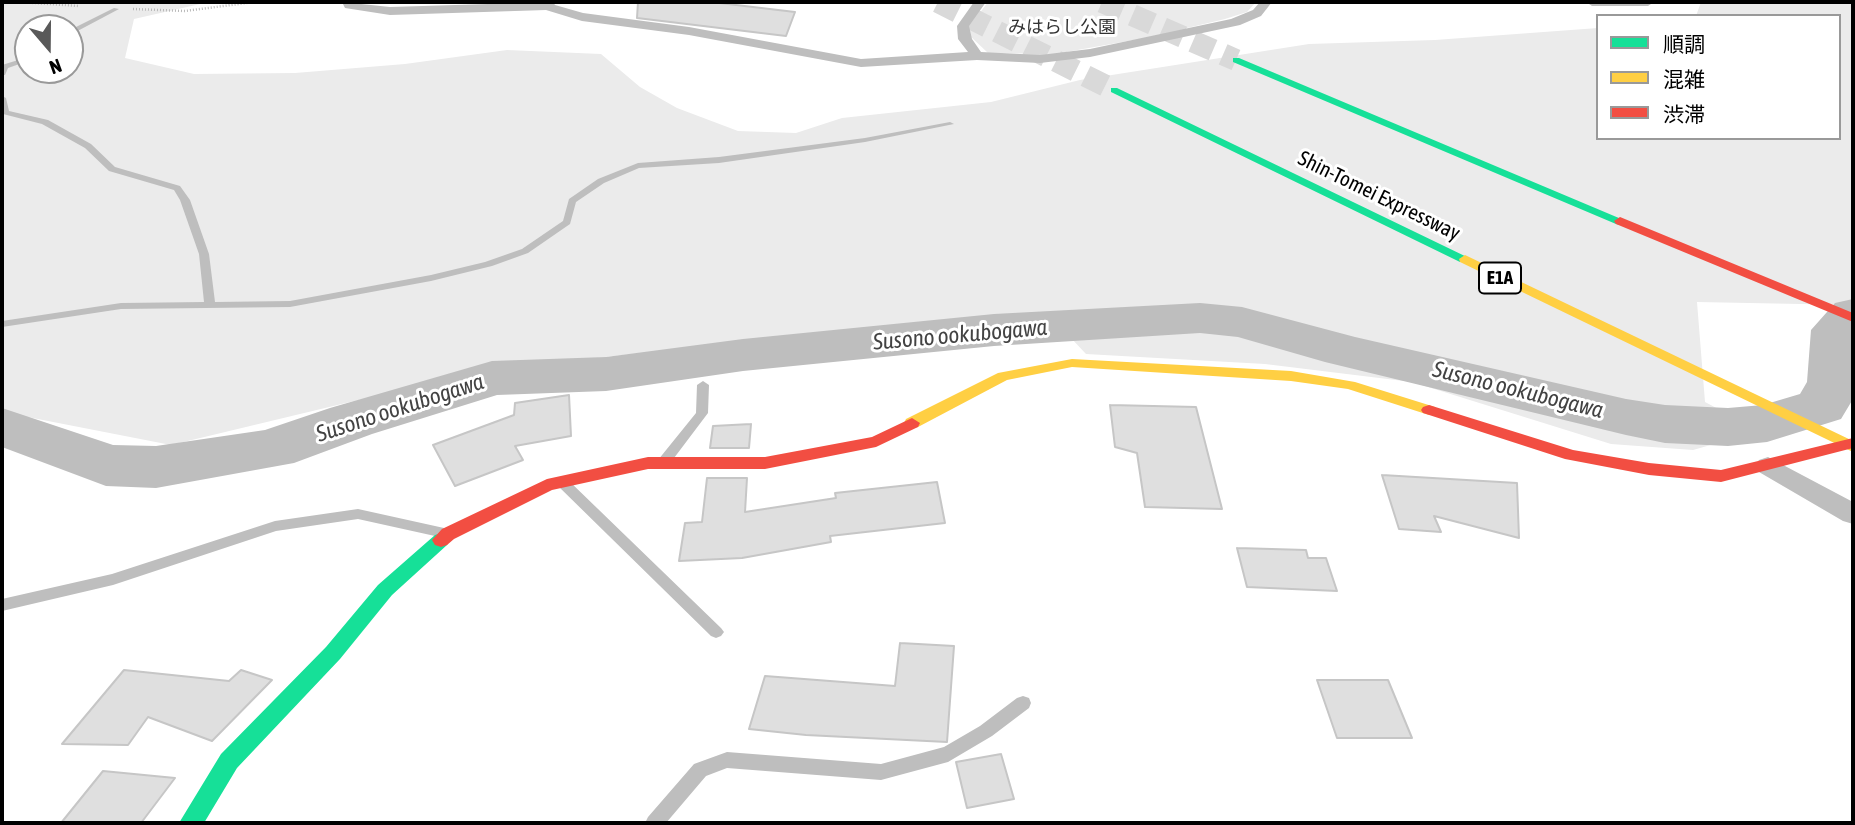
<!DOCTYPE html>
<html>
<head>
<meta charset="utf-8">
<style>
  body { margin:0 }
  #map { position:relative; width:1855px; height:825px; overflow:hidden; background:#fff; font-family:"Asap Condensed","Noto Sans JP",sans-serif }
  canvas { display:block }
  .frame { position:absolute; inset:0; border:4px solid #000; pointer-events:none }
  .legend { position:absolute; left:1596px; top:14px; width:245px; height:126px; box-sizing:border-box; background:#fff; border:2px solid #999; margin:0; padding:9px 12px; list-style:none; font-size:21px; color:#000 }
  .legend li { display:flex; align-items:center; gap:14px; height:35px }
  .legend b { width:35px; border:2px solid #999 }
  .north { position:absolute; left:14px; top:14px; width:70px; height:70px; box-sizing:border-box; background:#fff; border:2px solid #999; border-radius:50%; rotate:160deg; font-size:19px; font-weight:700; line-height:28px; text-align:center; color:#000 }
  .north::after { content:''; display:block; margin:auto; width:24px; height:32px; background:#595959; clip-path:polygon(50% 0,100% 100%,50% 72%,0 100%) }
</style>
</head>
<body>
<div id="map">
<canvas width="1855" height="825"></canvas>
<div class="frame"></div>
<ul class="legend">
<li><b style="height:9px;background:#16e098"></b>順調</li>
<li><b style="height:9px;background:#ffcf43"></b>混雑</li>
<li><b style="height:9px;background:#f24e42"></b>渋滞</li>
</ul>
<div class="north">N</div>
</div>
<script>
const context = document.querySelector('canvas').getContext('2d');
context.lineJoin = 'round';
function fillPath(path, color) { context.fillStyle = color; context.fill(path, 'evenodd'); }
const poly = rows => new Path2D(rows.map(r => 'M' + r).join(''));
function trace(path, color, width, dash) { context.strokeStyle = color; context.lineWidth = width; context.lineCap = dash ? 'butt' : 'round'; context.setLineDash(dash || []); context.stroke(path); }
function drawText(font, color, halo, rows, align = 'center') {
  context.font = font + ' "Asap Condensed","Noto Sans JP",sans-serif'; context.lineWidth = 6; context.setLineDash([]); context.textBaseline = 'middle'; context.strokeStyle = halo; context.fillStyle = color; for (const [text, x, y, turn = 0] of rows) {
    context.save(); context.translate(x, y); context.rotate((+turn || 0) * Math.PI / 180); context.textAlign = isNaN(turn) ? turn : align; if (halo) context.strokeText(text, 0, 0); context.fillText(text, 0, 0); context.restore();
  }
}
const green = poly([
  [2,2,209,2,134,19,125,58,194,74,295,73,405,64,507,50,601,54,640,87,677,108,738,131,796,133,842,118,991,102,1080,80,1309,44,1435,40,1598,28,1598,138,1839,138,1839,16,1696,16,1701,2,1853,2,1853,305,1697,302,1705,402,1760,431,1693,450,1611,444,1412,382,1265,364,1086,354,1055,321,794,336,479,371,171,445,2,412],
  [28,28,70,28,70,70,28,70],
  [988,2,1256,2,1247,12,1225,19,1145,38,1055,54,988,53,969,35,970,26]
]);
const river = poly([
  [1853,299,1853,399,1841,419,1767,442,1728,446,1665,443,1626,435,1325,362,1238,337,1200,333,994,346,743,371,606,391,497,395,372,434,294,463,156,488,106,486,2,447,2,408,113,445,156,446,265,430,330,408,492,361,606,357,743,339,994,314,1200,303,1242,307,1355,337,1626,399,1665,405,1728,408,1763,405,1800,394,1807,382,1811,330,1835,303,1853,299]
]);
const building = poly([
  [638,2,711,2,795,12,786,36,637,18,638,2],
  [569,395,571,436,515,446,523,460,455,486,433,445,514,415,515,403,569,395],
  [1110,405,1196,407,1222,509,1145,507,1137,453,1115,447,1110,405],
  [751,424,749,448,710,448,713,426,751,424],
  [1382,475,1517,483,1519,538,1434,516,1441,532,1399,529,1382,475],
  [707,478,747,478,745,512,836,498,835,493,937,482,945,523,830,536,831,542,742,558,679,561,685,523,702,522,707,478],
  [1237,548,1306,550,1308,558,1326,558,1337,591,1247,587,1237,548],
  [900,643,954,646,947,742,806,735,749,729,765,676,895,686,900,643],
  [124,670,229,681,241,670,272,680,212,741,148,717,128,745,62,744,124,670],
  [1317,680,1388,680,1412,738,1337,738,1317,680],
  [1001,754,1014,799,967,808,956,762,1001,754],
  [103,771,175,778,141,823,61,823,103,771]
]);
const highwayTunnel = poly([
  [938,2,1114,90],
  [1102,2,1236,60]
]);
const path = poly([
  [20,2,79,6],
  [133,9,185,11,254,2]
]);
const lane = poly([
  [756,2,799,2,796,4,759,4,756,2],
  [114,8,119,9,70,35,70,30,114,8],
  [28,57,28,61,8,68,5,75,2,75,2,65,28,57],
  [2,96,6,98,9,111,48,120,91,144,115,167,180,186,190,200,209,254,215,302,290,301,431,275,485,262,522,249,563,221,569,199,598,179,638,163,719,157,865,138,950,122,954,124,865,142,719,163,639,168,604,183,576,202,570,224,528,253,492,266,431,281,290,307,121,309,2,327,2,321,121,303,204,302,199,254,180,200,174,190,109,171,85,148,42,124,3,114,2,96],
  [703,381,709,385,708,413,668,466,658,466,656,463,658,460,696,413,697,385,703,381],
  [562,477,567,479,721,628,724,632,721,636,716,638,711,636,557,485,555,482,557,479,562,477],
  [358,509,444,528,449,529,451,533,449,537,444,538,358,519,276,531,113,585,2,611,2,599,112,574,275,521,358,509],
  [1023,696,1029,698,1031,703,1029,708,992,736,948,762,881,780,727,768,706,776,666,823,645,823,648,817,694,764,727,752,881,764,944,747,980,726,1017,698,1023,696]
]);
const street = poly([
  [342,2,390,7,553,2,555,5,583,13,689,27,861,59,968,52,958,39,957,26,974,2,986,2,969,26,972,39,981,52,1040,55,1090,49,1231,19,1253,10,1260,2,1272,2,1261,16,1240,25,1090,57,1040,63,977,60,861,67,689,35,582,21,546,10,390,15,345,8,342,2],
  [1586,2,1654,2,1648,6,1592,6,1586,2],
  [1768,457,1853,502,1853,524,1843,521,1759,472,1755,466,1759,460,1768,457]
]);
const fast = poly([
  [1233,58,1239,58,1626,221,1620,225,1616,224,1233,62,1233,58],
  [1111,88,1117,88,1471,259,1470,262,1460,262,1111,92,1111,88],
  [441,533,447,535,450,540,447,545,392,595,340,659,237,768,204,823,179,823,221,754,326,647,378,585,435,535,441,533]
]);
const slow = poly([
  [1465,255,1853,441,1853,452,1460,262,1459,259,1465,255],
  [1072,359,1291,371,1355,382,1435,407,1437,410,1429,415,1348,389,1291,381,1072,367,1007,380,918,427,912,428,904,423,906,419,998,373,1072,359]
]);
const jam = poly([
  [1620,217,1853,313,1853,322,1616,224,1614,221,1620,217],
  [1429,405,1573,450,1649,463,1721,470,1853,438,1853,448,1721,482,1649,475,1565,459,1423,413,1421,410,1423,407,1429,405],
  [912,418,920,423,918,427,876,447,765,469,648,469,552,490,454,539,447,545,441,547,435,545,432,540,442,529,547,479,648,457,765,457,872,437,912,418]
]);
const farParknames = [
  ["みはらし公園",1062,27]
];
const shields = [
  [1500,278,42]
];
const shieldNames = [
  ["E1A",1500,278]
];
const streetNames = [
  ["Shin-Tomei Expressway",1379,196,26]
];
const waterNames = [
  ["Susono ookubogawa",960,335,-5],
  ["Susono ookubogawa",1518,390,14],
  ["Susono ookubogawa",400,408,-18]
];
fillPath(green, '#ebebeb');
fillPath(river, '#bebebe');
fillPath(building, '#dfdfdf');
trace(building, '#c6c6c6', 2);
trace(highwayTunnel, '#d9d9d9', 22, [22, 11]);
trace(path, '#b9b9b9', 2.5, [1, 2]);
fillPath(lane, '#bebebe');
fillPath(street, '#bebebe');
fillPath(fast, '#16e098');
fillPath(slow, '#ffcf43');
fillPath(jam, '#f24e42');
drawText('18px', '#323232', '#fff', farParknames);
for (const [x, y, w] of shields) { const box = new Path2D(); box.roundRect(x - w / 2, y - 15.5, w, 31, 5); context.fillStyle = '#fff'; context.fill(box); trace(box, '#000', 2); }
drawText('bold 19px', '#000', null, shieldNames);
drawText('21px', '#000', '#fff', streetNames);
drawText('italic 23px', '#434343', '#fff', waterNames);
</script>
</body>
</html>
